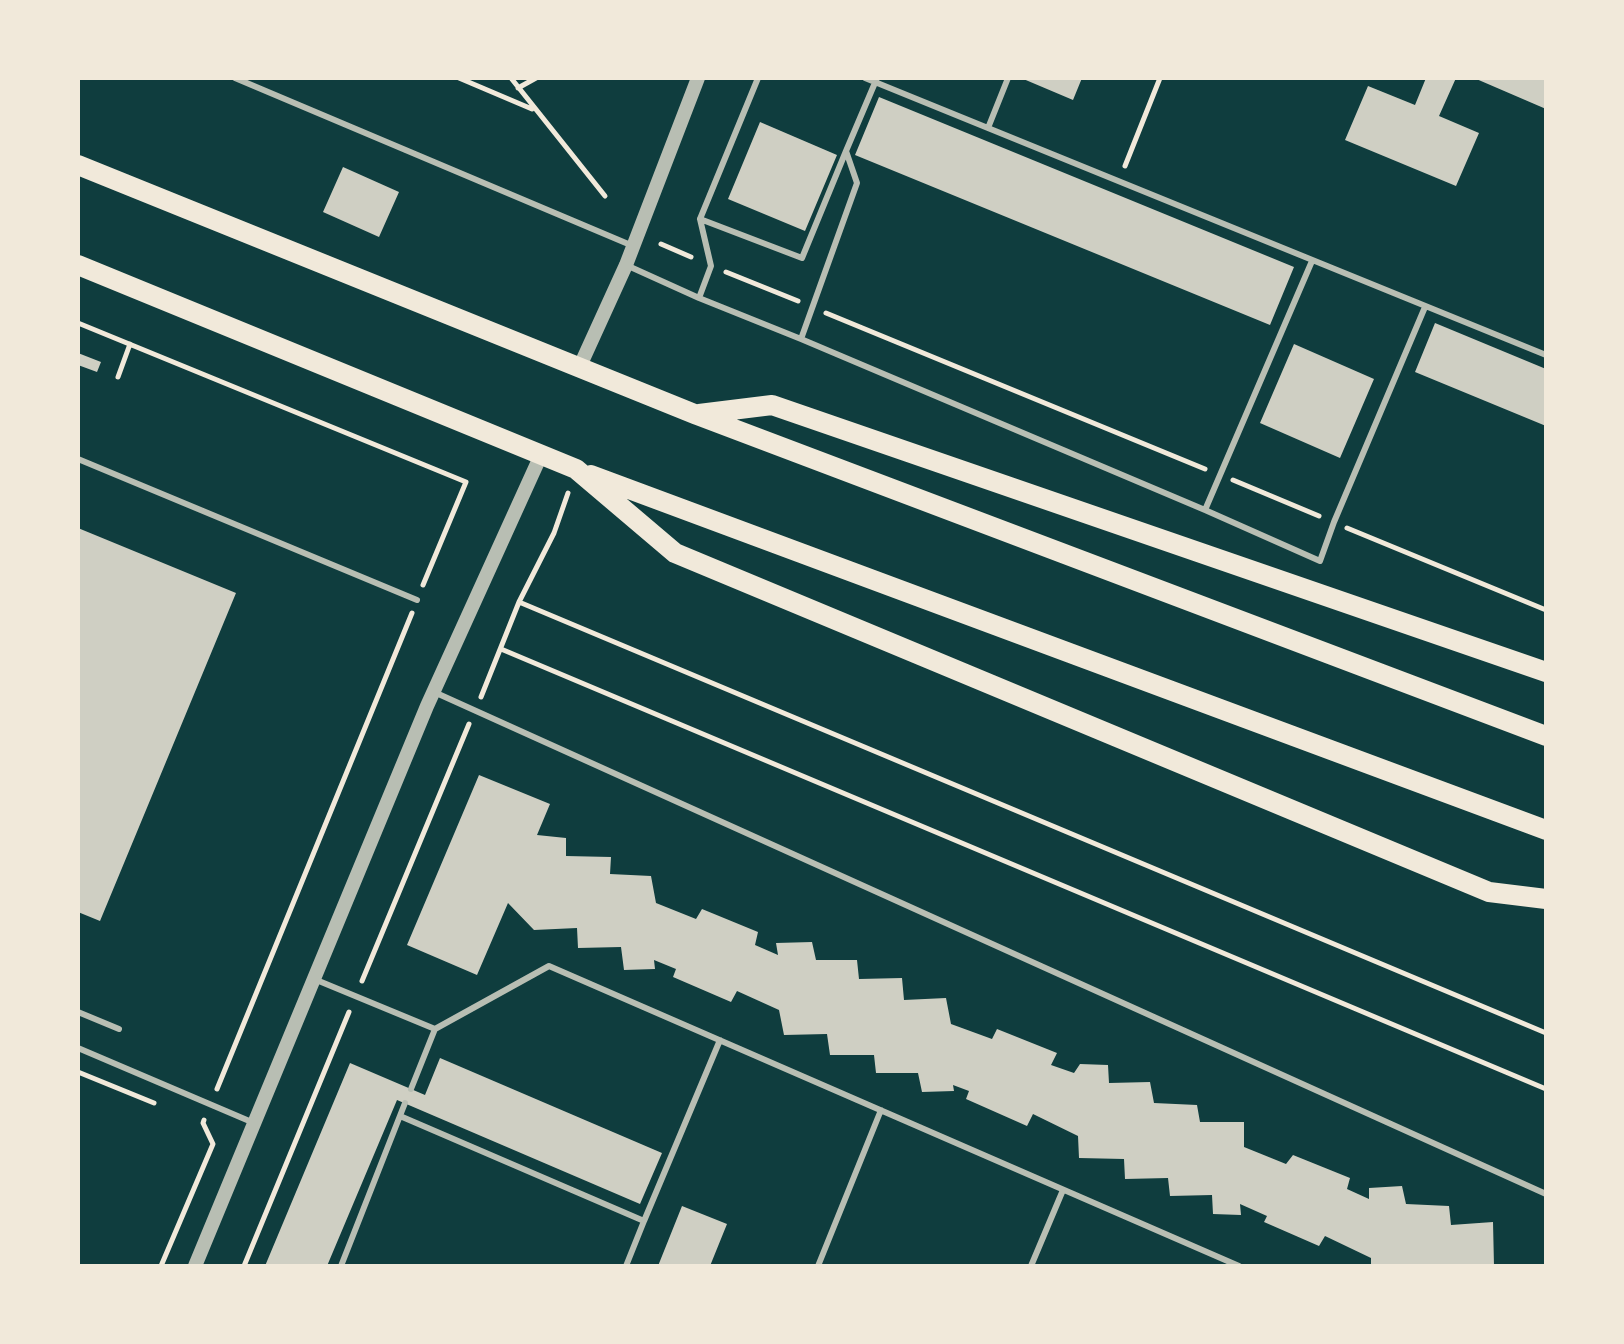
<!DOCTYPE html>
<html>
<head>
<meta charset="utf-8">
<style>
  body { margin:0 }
  #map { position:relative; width:1624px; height:1344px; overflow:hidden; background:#0f3d3e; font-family:"Source Sans 3",sans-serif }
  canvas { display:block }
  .frame { position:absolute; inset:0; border:80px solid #f1e9da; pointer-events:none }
</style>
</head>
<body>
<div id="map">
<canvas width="1624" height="1344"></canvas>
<div class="frame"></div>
</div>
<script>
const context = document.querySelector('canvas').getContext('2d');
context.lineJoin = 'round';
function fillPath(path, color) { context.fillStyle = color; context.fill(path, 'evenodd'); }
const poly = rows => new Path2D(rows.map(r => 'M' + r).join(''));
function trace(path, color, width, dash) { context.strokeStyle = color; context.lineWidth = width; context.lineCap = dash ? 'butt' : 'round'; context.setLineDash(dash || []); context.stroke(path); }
const building = poly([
  [1021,78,1082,78,1073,100],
  [1426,78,1456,78,1439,116,1479,133,1456,186,1345,140,1368,86,1415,105],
  [1474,78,1546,78,1546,109],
  [879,97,1294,267,1270,325,855,155],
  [760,122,837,155,805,231,728,199],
  [343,167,399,192,379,237,323,212],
  [1435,323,1546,369,1546,426,1415,372],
  [1294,344,1374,379,1340,458,1260,423],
  [78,353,101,362,97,372,78,365],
  [78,528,236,593,100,921,78,912],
  [479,775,550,804,537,835,566,838,566,856,611,857,610,874,651,876,656,903,696,919,702,909,758,932,755,945,778,955,776,943,812,942,816,960,857,960,859,979,902,978,904,1000,946,998,951,1024,992,1039,997,1029,1057,1053,1051,1065,1074,1073,1080,1064,1108,1065,1109,1083,1150,1082,1154,1103,1197,1105,1200,1122,1244,1122,1244,1147,1286,1164,1293,1155,1350,1178,1347,1189,1369,1199,1369,1188,1402,1186,1406,1204,1449,1206,1451,1225,1493,1222,1494,1266,1371,1266,1371,1258,1325,1236,1319,1246,1264,1222,1267,1216,1240,1204,1241,1215,1213,1214,1212,1195,1170,1196,1168,1178,1125,1179,1124,1159,1079,1158,1078,1136,1033,1114,1027,1126,966,1099,969,1091,953,1085,954,1091,922,1092,918,1073,876,1073,874,1055,830,1055,827,1034,784,1035,779,1010,737,991,731,1002,673,977,676,969,654,960,655,969,624,970,621,947,578,948,577,928,534,930,508,903,477,975,407,945],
  [440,1058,662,1153,640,1204,397,1100,327,1266,265,1266,350,1063,425,1095],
  [682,1206,727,1224,710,1266,658,1266]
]);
const path = poly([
  [459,78,532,109],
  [511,78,605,196],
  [518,88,536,78],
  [1125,166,1160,78],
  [661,244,691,257],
  [726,272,798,301],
  [826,313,1205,469],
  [78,323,466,482,423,585],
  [118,377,130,344],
  [1233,480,1319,516],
  [1347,528,1546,610],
  [519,602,1546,1033],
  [501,649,1546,1089],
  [481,697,519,602,554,533,568,493],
  [362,981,469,724],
  [78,1072,154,1103],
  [217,1089,412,613],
  [161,1266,213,1144,203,1123,204,1120],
  [244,1266,349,1012]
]);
const service = poly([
  [235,78,633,246],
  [758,78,700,219,802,258,846,151],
  [865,78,1546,355],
  [988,128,1008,78],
  [626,265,699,298,801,339,1205,510,1320,561,1334,522,1425,307],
  [699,298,711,266,700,219],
  [801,339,857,183,846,151,877,78],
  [78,459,417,600],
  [1205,510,1312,261],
  [434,692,1546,1194],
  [314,979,435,1029,549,966,1239,1266],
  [78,1012,119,1029],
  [78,1048,254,1123],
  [411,1089,435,1029],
  [400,1116,644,1221,626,1266],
  [644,1221,720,1040],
  [341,1266,405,1103],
  [818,1266,881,1110],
  [1031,1266,1063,1190]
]);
const tertiary = poly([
  [580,366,626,265,698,78],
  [195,1266,427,706,541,455]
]);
const primary = poly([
  [78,165,697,415,1546,736],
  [78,265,576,469,675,553,1489,892,1546,899],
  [699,414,772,405,1546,672],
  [591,475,1546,830]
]);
fillPath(building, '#cfcfc3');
trace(path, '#f1e9da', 5);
trace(service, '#b8beb3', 6);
trace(tertiary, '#b8beb3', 14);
trace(primary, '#f1e9da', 20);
</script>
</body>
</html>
